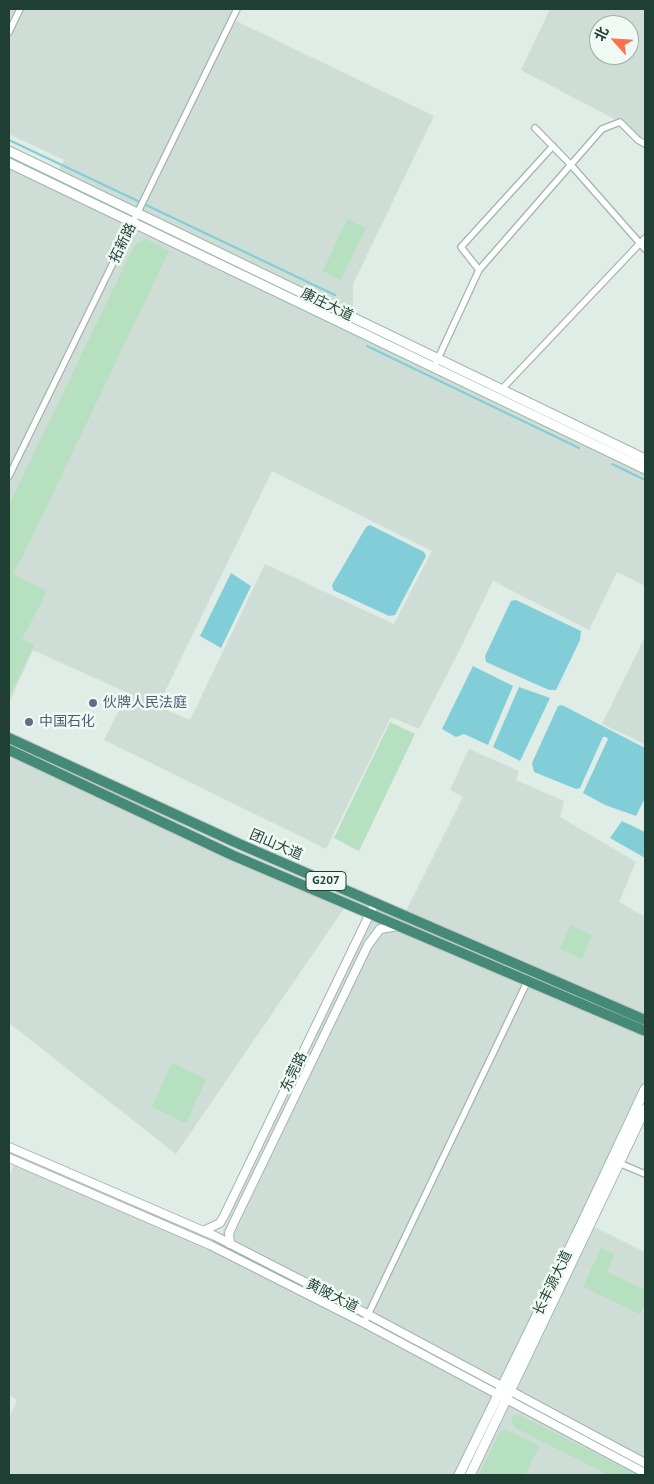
<!DOCTYPE html>
<html>
<head>
<meta charset="utf-8">
<style>
  body { margin:0 }
  #map { position:relative; width:654px; height:1484px; overflow:hidden; background:#e0ede6; font-family:"PT Sans","Noto Sans SC",sans-serif }
  canvas { display:block }
  .frame { position:absolute; inset:0; border:10px solid #1f3f35; pointer-events:none }
  .north { position:absolute; left:589px; top:15px; width:50px; height:50px; box-sizing:border-box; background:#f1f9f4; border:1px solid #9dafa8; border-radius:50%; rotate:296deg; font-size:14px; font-weight:700; line-height:20px; text-align:center; color:#1f3f35 }
  .north::after { content:''; display:block; margin:auto; width:18px; height:22px; background:#ff704c; clip-path:polygon(50% 0,100% 100%,50% 72%,0 100%) }
</style>
</head>
<body>
<div id="map">
<canvas width="654" height="1484"></canvas>
<div class="frame"></div>
<div class="north">北</div>
</div>
<script>
const context = document.querySelector('canvas').getContext('2d');
context.lineJoin = 'round';
function fillPath(path, color) { context.fillStyle = color; context.fill(path, 'evenodd'); }
const poly = rows => new Path2D(rows.map(r => 'M' + r).join(''));
function trace(path, color, width, dash) { context.strokeStyle = color; context.lineWidth = width; context.lineCap = dash ? 'butt' : 'round'; context.setLineDash(dash || []); context.stroke(path); }
function drawText(font, color, halo, rows, align = 'center') {
  context.font = font + ' "PT Sans","Noto Sans SC",sans-serif'; context.lineWidth = 5; context.setLineDash([]); context.textBaseline = 'middle'; context.strokeStyle = halo; context.fillStyle = color; for (const [text, x, y, turn = 0] of rows) {
    context.save(); context.translate(x, y); context.rotate((+turn || 0) * Math.PI / 180); context.textAlign = isNaN(turn) ? turn : align; if (halo) context.strokeText(text, 0, 0); context.fillText(text, 0, 0); context.restore();
  }
}
const built = poly([
  [9,9,237,9,232,19,434,116,353,284,353,318,57,174,64,160,9,134],
  [550,9,645,9,645,147,620,122,521,70],
  [599,25,629,25,629,55,599,55],
  [9,163,645,469,645,586,617,572,589,630,493,581,458,653,419,729,391,717,326,849,104,740,128,693,33,650,9,703],
  [272,471,432,551,394,624,265,564,190,720,158,706],
  [645,637,645,744,602,724],
  [469,749,519,771,516,780,564,801,560,817,636,862,619,902,645,917,645,1020,404,915,463,797,450,790],
  [9,750,347,904,176,1154,9,1023],
  [374,915,645,1031,645,1089,583,1221,645,1252,645,1475,9,1475,9,1418,17,1400,9,1395,9,1177,16,1161,128,1209,131,1203,217,1243]
]);
const green = poly([
  [347,219,366,228,341,280,323,271],
  [146,239,169,251,20,562,13,574,47,591,22,639,34,645,9,697,9,505,134,246],
  [390,722,415,734,359,851,334,838],
  [570,925,592,935,582,959,560,949],
  [172,1063,206,1079,186,1123,152,1107],
  [601,1248,615,1254,607,1272,645,1290,645,1303,640,1314,583,1287],
  [515,1415,521,1416,638,1475,608,1475,516,1428,511,1421,513,1416],
  [507,1430,539,1446,525,1475,479,1475,500,1431]
]);
const water = poly([
  [370,525,424,552,426,556,395,615,389,616,333,590,332,585,366,527],
  [231,573,251,586,221,648,200,636],
  [516,600,581,631,580,640,556,690,549,690,486,662,485,656,511,601],
  [473,666,513,686,488,745,464,734,456,737,442,729],
  [519,687,550,698,520,761,493,747],
  [562,705,645,748,645,798,636,816,605,805,583,793,608,739,606,737,603,737,580,788,576,789,534,772,532,763,558,706],
  [622,821,645,832,645,858,610,838]
]);
const stream = poly([
  [9,140,140,202],
  [144,204,335,295],
  [367,346,579,448],
  [612,464,645,480]
]);
const minor = poly([
  [9,32,20,9],
  [535,128,571,165,645,249],
  [479,270,461,247,553,146],
  [434,367,479,270,602,129,620,122,638,140,645,144],
  [501,390,645,238],
  [9,476,237,9],
  [619,1163,645,1174],
  [364,1323,528,980]
]);
const tertiary = poly([
  [9,1147,215,1236,369,1315,645,1463],
  [9,1158,210,1245,364,1323,645,1473],
  [203,1231,220,1223,225,1214,375,903],
  [230,1244,229,1233,236,1218,368,945,380,929,398,926]
]);
const secondary = poly([
  [9,151,645,459],
  [9,163,645,469],
  [459,1475,583,1221,645,1089],
  [470,1475,645,1109]
]);
const trunk = poly([
  [9,738,237,843,645,1020],
  [9,750,232,855,645,1031]
]);
const markers = [
  [93,703,5,"#5c6f8a"],
  [29,722,5,"#5c6f8a"]
];
const shields = [
  [326,881,40]
];
const shieldNames = [
  ["G207",326,881]
];
const streetNames = [
  ["拓新路",123,243,-64],
  ["康庄大道",327,305,26],
  ["团山大道",276,845,23],
  ["东莞路",294,1072,-64],
  ["长丰源大道",553,1283,-64],
  ["黄陂大道",332,1296,27]
];
const serviceNames = [
  ["伙牌人民法庭",103,703],
  ["中国石化",39,722]
];
fillPath(built, '#ceddd5');
fillPath(green, '#b6e0c0');
fillPath(water, '#82ced8');
trace(stream, '#82ced8', 2);
trace(minor, '#a2b5ad', 8);
trace(tertiary, '#a2b5ad', 10);
trace(secondary, '#9db9ae', 11);
trace(trunk, '#c0c9c6', 12);
trace(minor, '#fff', 5.5);
trace(tertiary, '#fff', 8);
trace(secondary, '#fff', 9);
trace(trunk, '#448a77', 10);
for (const [x, y, r, color] of markers) { const dot = new Path2D(); dot.arc(x, y, r, 0, 2 * Math.PI); context.fillStyle = color; context.fill(dot); trace(dot, '#f1f9f4', 2); }
for (const [x, y, w] of shields) { const box = new Path2D(); box.roundRect(x - w / 2, y - 9.5, w, 19, 4); context.fillStyle = '#f1f9f4'; context.fill(box); trace(box, '#1f3f35', 1); }
drawText('bold 12px', '#1f3f35', null, shieldNames);
drawText('14px', '#1f3f35', '#f1f9f4', streetNames);
drawText('14px', '#4e5e75', '#f1f9f4', serviceNames, 'left');
</script>
</body>
</html>
